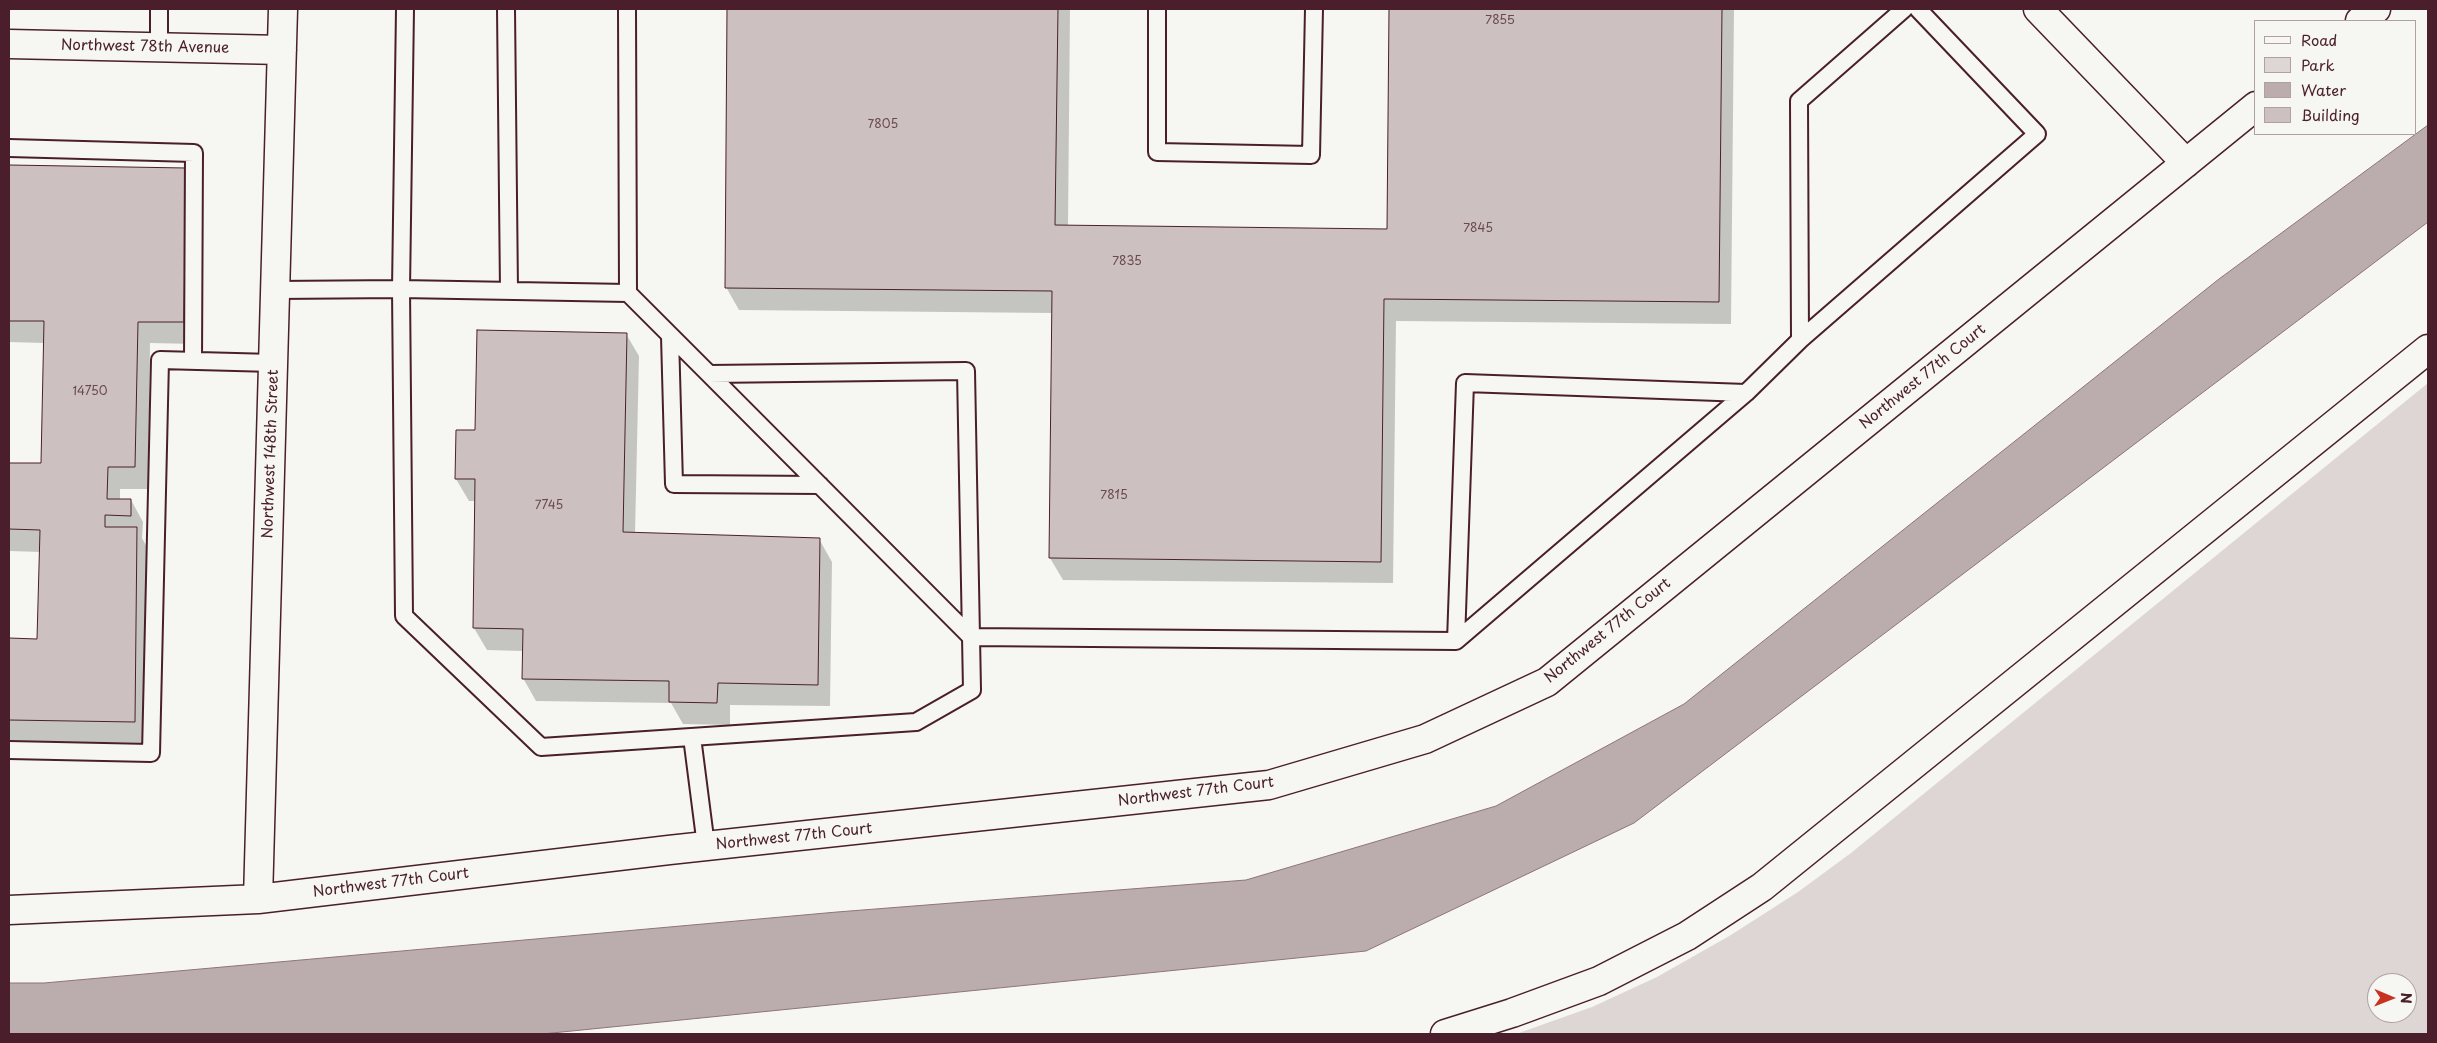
<!DOCTYPE html>
<html>
<head>
<meta charset="utf-8">
<style>
  body { margin:0 }
  #map { position:relative; width:2437px; height:1043px; overflow:hidden; background:#f6f6f2; font-family:"Playpen Sans",sans-serif }
  canvas { display:block }
  .frame { position:absolute; inset:0; border:10px solid #4a1f2b; pointer-events:none }
  .legend { position:absolute; left:2254px; top:20px; width:162px; height:115px; box-sizing:border-box; background:#f6f6f2; border:1px solid #b1a0a2; margin:0; padding:6px 9px; list-style:none; font-size:15px; color:#4a1f2b }
  .legend li { display:flex; align-items:center; gap:10px; height:25px }
  .legend b { width:25px; border:1px solid #b1a0a2 }
  .north { position:absolute; left:2367px; top:973px; width:50px; height:50px; box-sizing:border-box; background:#f6f6f2; border:1px solid #b1a0a2; border-radius:50%; rotate:91deg; font-size:14px; font-weight:700; line-height:20px; text-align:center; color:#4a1f2b }
  .north::after { content:''; display:block; margin:auto; width:18px; height:22px; background:#c8321e; clip-path:polygon(50% 0,100% 100%,50% 72%,0 100%) }
</style>
</head>
<body>
<div id="map">
<canvas width="2437" height="1043"></canvas>
<div class="frame"></div>
<ul class="legend">
<li><b style="height:6px;background:#f6f6f2"></b>Road</li>
<li><b style="height:14px;background:#ddd6d5"></b>Park</li>
<li><b style="height:14px;background:#bbadae"></b>Water</li>
<li><b style="height:14px;background:#ccc1c0"></b>Building</li>
</ul>
<div class="north">N</div>
</div>
<script>
const context = document.querySelector('canvas').getContext('2d');
context.lineJoin = 'round';
function fillPath(path, color) { context.fillStyle = color; context.fill(path, 'evenodd'); }
const poly = rows => new Path2D(rows.map(r => 'M' + r).join(''));
function trace(path, color, width, dash) { context.strokeStyle = color; context.lineWidth = width; context.lineCap = dash ? 'butt' : 'round'; context.setLineDash(dash || []); context.stroke(path); }
function drawText(font, color, halo, rows, align = 'center') {
  context.font = font + ' "Playpen Sans",sans-serif'; context.lineWidth = 5; context.setLineDash([]); context.textBaseline = 'middle'; context.strokeStyle = halo; context.fillStyle = color; for (const [text, x, y, turn = 0] of rows) {
    context.save(); context.translate(x, y); context.rotate((+turn || 0) * Math.PI / 180); context.textAlign = isNaN(turn) ? turn : align; if (halo) context.strokeText(text, 0, 0); context.fillText(text, 0, 0); context.restore();
  }
}
const green = poly([
  [2428,383,2428,1034,1516,1034,1592,1007,1657,977,1731,935,1798,892,1851,853],
  [2377,983,2407,983,2407,1013,2377,1013]
]);
const water = poly([
  [2428,125,2428,222,1634,823,1366,951,542,1034,9,1034,9,983,44,983,837,912,1246,880,1496,806,1684,704,2219,279,2428,125]
]);
const shadow = poly([
  [728,9,1070,9,1068,226,1388,230,1391,9,1734,9,1731,324,1396,321,1393,583,1063,580,1050,558,1053,313,739,310,726,287],
  [9,166,186,169,196,344,150,343,148,489,120,489,120,500,131,500,143,522,142,538,149,551,147,743,9,741,9,640,39,640,41,552,9,551,9,464,42,464,44,343,9,342],
  [626,334,639,356,635,534,819,539,832,562,830,706,730,705,730,725,683,724,671,703,536,701,523,678,523,651,487,650,474,628,476,501,469,501,456,479,476,432]
]);
const building = poly([
  [727,9,1058,9,1055,225,1387,229,1389,9,1722,9,1719,302,1384,299,1381,562,1049,558,1052,291,725,288,727,9],
  [9,165,186,168,184,322,138,322,135,467,108,467,107,499,131,499,131,516,105,515,105,527,137,527,135,722,9,720,9,638,37,639,40,530,9,529,9,463,41,463,44,321,9,321,9,165],
  [477,330,627,333,623,532,820,538,818,685,718,683,717,703,669,702,669,681,522,679,523,629,473,628,475,479,455,479,456,430,475,430,477,330]
]);
const lane = poly([
  [405,9,401,289,404,616,541,747,916,722,972,690,971,637,709,374],
  [506,9,509,291],
  [627,9,628,293,709,374,966,371,971,637,1456,641,1746,393,1800,340,2037,134,1918,9],
  [1157,9,1157,152,1311,155,1314,9],
  [159,47,159,9],
  [9,148,194,153,193,361],
  [275,290,401,289,628,293],
  [670,336,674,484,820,485],
  [1800,340,1799,101,1904,9],
  [1456,641,1465,383,1746,393],
  [692,737,706,846],
  [9,750,151,753,160,360,273,363]
]);
const street = poly([
  [2038,9,2186,163],
  [2360,21,2376,9],
  [9,44,282,50],
  [258,899,283,9],
  [9,910,258,899,669,850,1269,785,1425,739,1547,682,2256,106]
]);
const highway = poly([
  [1445,1034,1512,1013,1599,981,1687,936,1762,887,2428,349]
]);
const numberNames = [
  ["7855",1500,21],
  ["7805",883,125],
  ["7845",1478,229],
  ["7835",1127,262],
  ["14750",90,392],
  ["7815",1114,496],
  ["7745",549,506]
];
const streetNames = [
  ["Northwest 78th Avenue",145,47,1],
  ["Northwest 77th Court",1923,377,-39],
  ["Northwest 148th Street",271,454,-88],
  ["Northwest 77th Court",1608,631,-39],
  ["Northwest 77th Court",1196,792,-7],
  ["Northwest 77th Court",794,837,-6],
  ["Northwest 77th Court",391,883,-7]
];
fillPath(green, '#ddd6d5');
fillPath(water, '#bbadae');
trace(water, '#8e747a', 1);
fillPath(shadow, '#0003');
fillPath(building, '#ccc1c0');
trace(building, '#4a1f2b', 1);
trace(lane, '#4a1f2b', 20);
trace(street, '#4a1f2b', 31);
trace(highway, '#4a1f2b', 31);
trace(lane, '#f6f6f2', 16);
trace(street, '#f6f6f2', 28);
trace(highway, '#f6f6f2', 28);
drawText('12px', '#6a4850', null, numberNames);
drawText('15px', '#4a1f2b', '#f6f6f2', streetNames);
</script>
</body>
</html>
